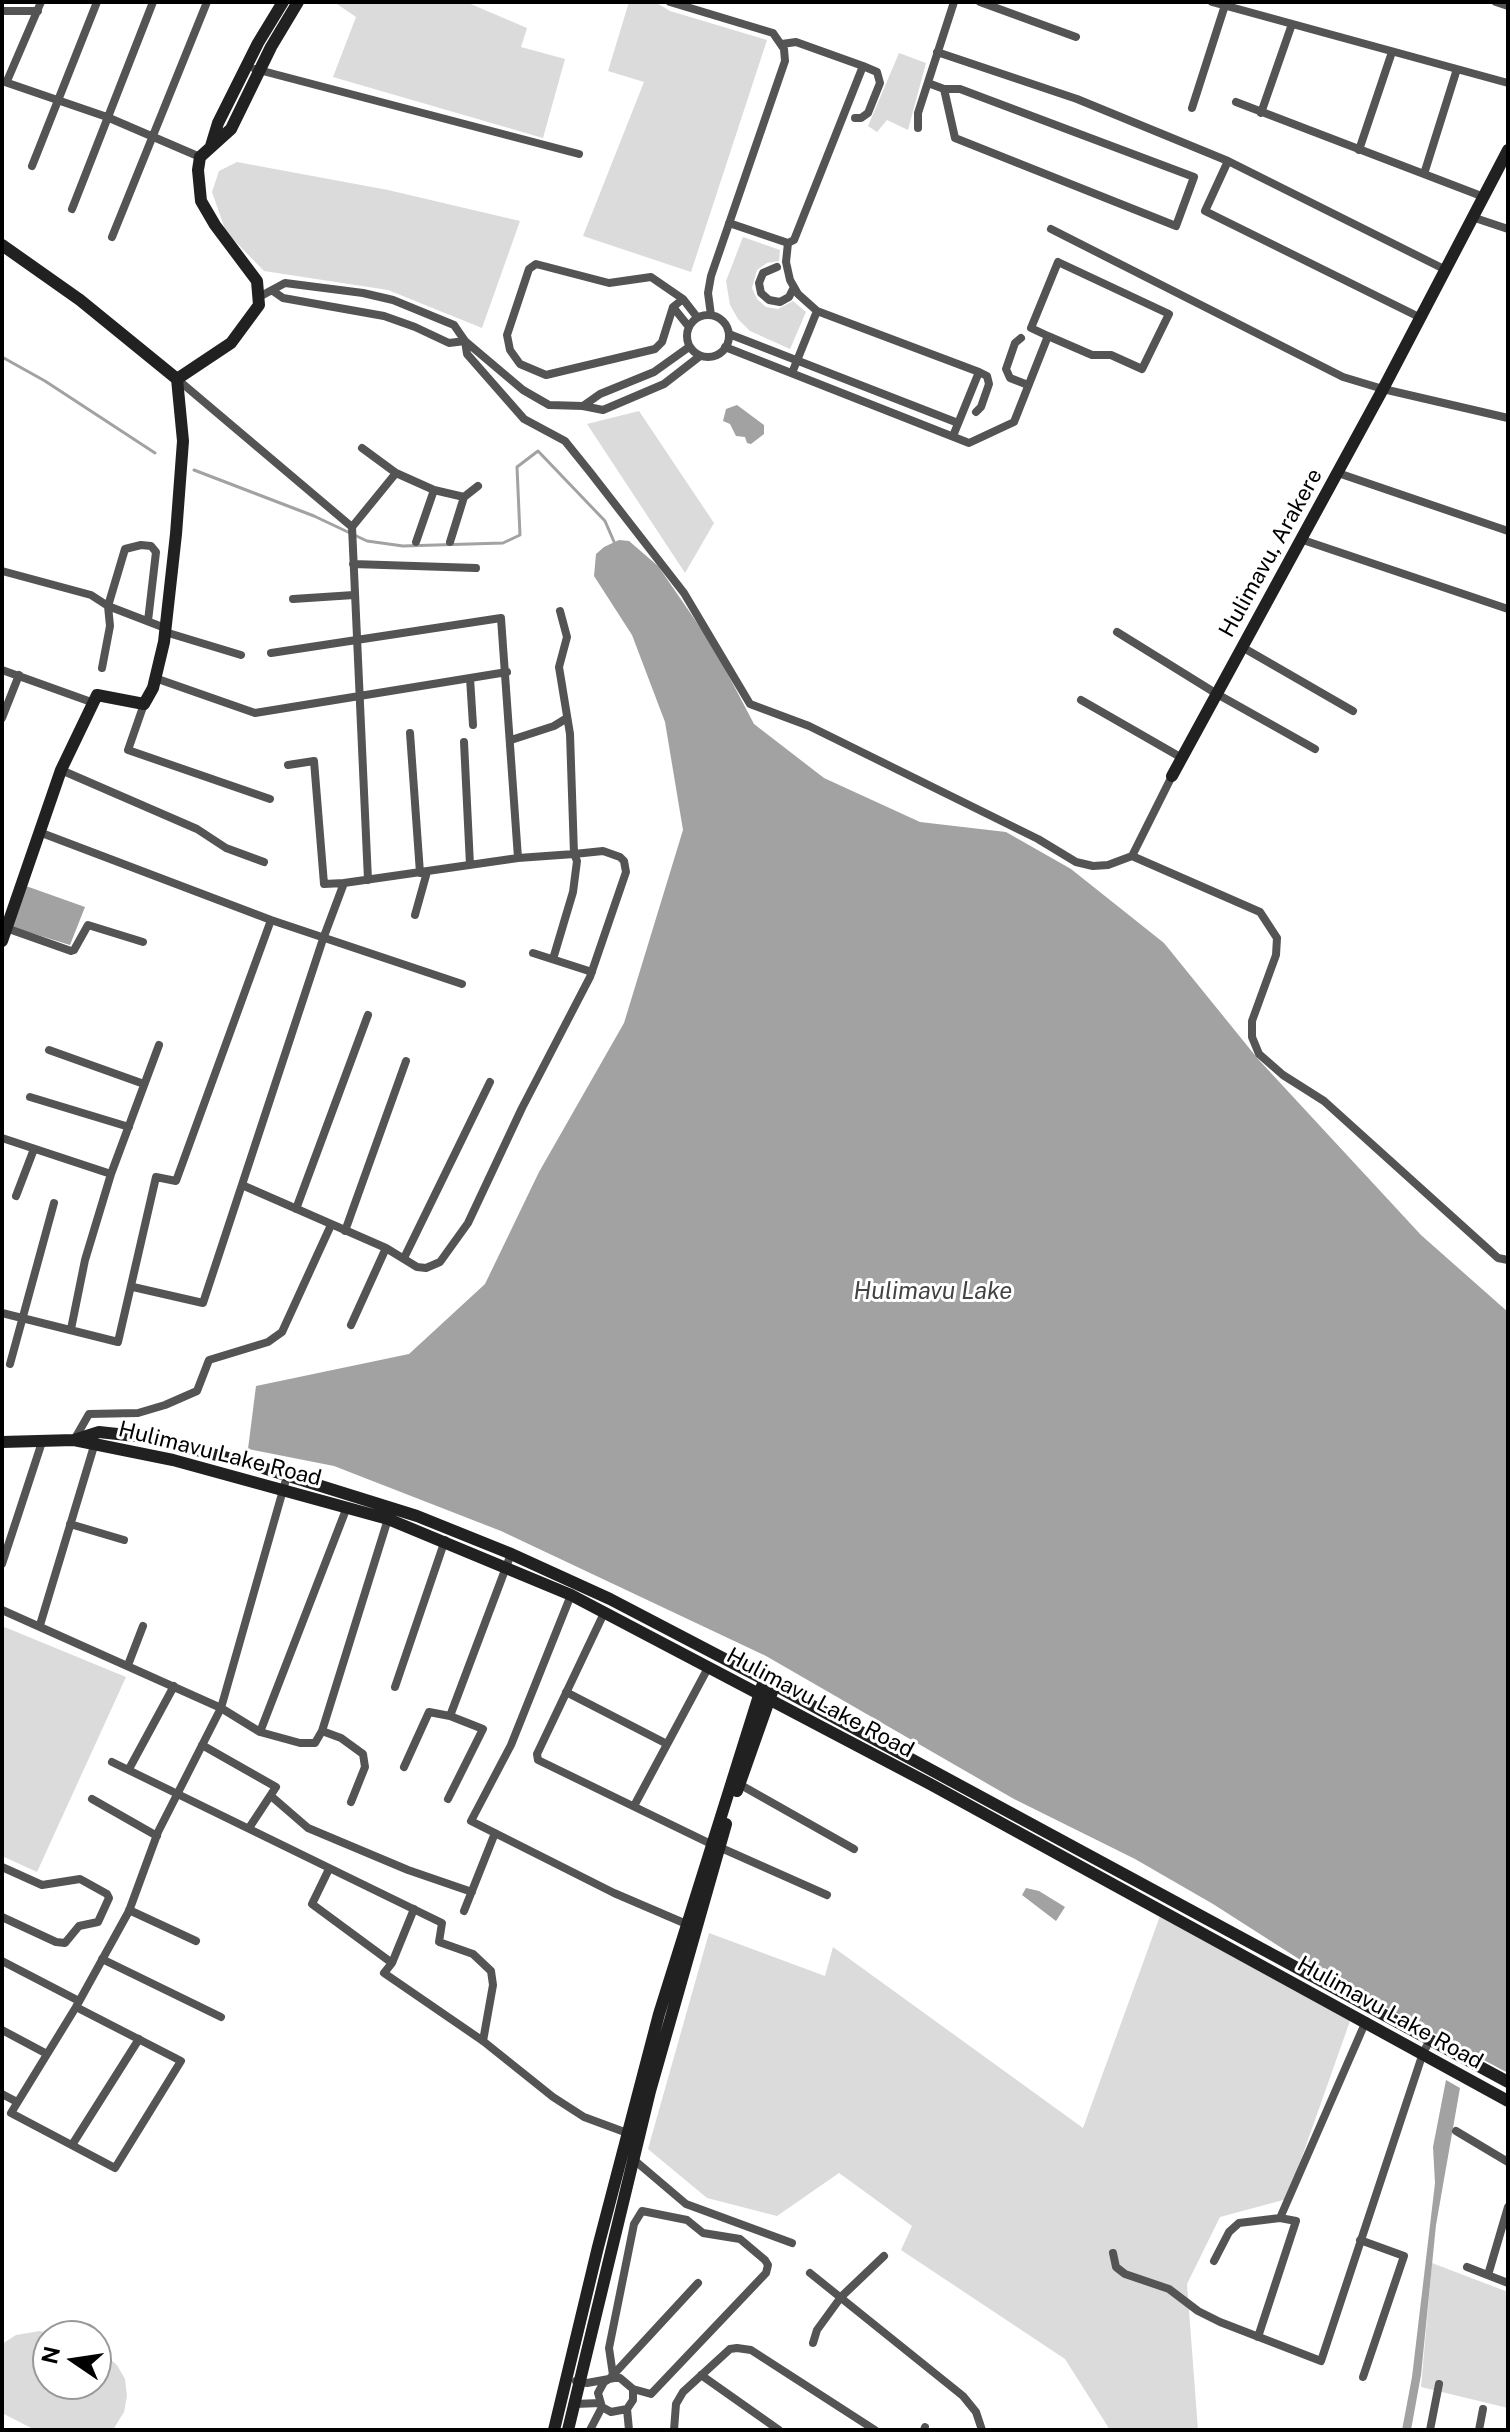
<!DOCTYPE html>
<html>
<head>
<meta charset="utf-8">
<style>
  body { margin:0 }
  #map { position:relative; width:1510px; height:2432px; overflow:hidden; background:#fff; font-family:"Public Sans",sans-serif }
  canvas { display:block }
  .frame { position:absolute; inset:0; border:4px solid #000; pointer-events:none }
  .north { position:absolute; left:32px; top:2320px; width:80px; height:80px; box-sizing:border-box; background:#fff; border:2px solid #999; border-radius:50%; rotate:283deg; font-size:22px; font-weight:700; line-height:32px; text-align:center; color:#000 }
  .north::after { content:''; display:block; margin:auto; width:28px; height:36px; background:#000; clip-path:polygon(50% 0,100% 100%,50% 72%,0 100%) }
</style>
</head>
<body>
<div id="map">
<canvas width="1510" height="2432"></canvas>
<div class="frame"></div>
<div class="north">N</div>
</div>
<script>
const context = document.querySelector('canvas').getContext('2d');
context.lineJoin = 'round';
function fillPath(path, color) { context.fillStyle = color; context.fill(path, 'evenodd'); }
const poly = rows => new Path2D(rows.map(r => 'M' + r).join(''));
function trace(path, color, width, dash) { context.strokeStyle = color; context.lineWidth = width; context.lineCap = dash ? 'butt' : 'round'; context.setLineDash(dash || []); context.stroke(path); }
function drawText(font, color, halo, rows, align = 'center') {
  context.font = font + ' "Public Sans",sans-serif'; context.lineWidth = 6; context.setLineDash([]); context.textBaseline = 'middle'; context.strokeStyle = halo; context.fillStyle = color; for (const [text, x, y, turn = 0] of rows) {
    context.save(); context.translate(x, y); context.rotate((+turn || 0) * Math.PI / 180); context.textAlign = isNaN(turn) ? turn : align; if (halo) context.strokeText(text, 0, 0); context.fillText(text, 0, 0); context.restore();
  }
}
const green = poly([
  [334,2,466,2,527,28,521,47,565,59,543,138,333,77,356,17],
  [629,2,655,2,670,11,767,40,691,272,583,236,644,82,608,71],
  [899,53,926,63,908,130,887,120,877,132,868,126],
  [237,162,388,190,520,221,482,328,388,290,264,271,226,232,212,192,219,171],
  [743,237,780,250,779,261,767,263,757,270,752,288,757,299,766,307,778,309,793,301,806,312,790,349,750,331,738,319,730,305,726,281],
  [639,411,714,523,685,573,587,424],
  [2,1626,126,1677,37,1872,2,1856],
  [1160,1916,1350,2021,1287,2199,1220,2217,1187,2284,1198,2430,1110,2430,1065,2359,901,2250,912,2226,839,2173,777,2216,707,2198,648,2149,709,1933,825,1976,833,1947,1083,2128],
  [1432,2263,1508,2292,1508,2408,1421,2387],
  [40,2331,60,2336,48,2336,48,2384,96,2384,96,2350,104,2354,117,2365,125,2379,127,2396,124,2412,113,2430,35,2430,2,2413,2,2344,16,2335]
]);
const water = poly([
  [737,405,764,425,764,434,751,444,747,443,745,437,736,436,730,424,723,421,726,409],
  [619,540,629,541,658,566,713,646,754,724,824,778,920,822,1006,832,1071,869,1164,943,1258,1059,1421,1235,1508,1312,1508,2073,1313,1968,1213,1904,1135,1859,1014,1799,766,1656,501,1531,334,1466,248,1449,256,1386,409,1354,485,1284,539,1172,624,1023,683,830,665,722,632,635,594,576,596,554,604,547],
  [26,886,85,907,70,945,12,927],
  [1026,1888,1039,1891,1065,1907,1056,1921,1022,1895],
  [1446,2080,1460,2088,1436,2225,1421,2375,1411,2430,1402,2430,1412,2377,1435,2183,1433,2147]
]);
const stream = poly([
  [2,357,45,381,155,453],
  [194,470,314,516,367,541,403,546,503,543,520,535,517,467,538,451,605,521,615,544]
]);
const street = poly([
  [670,2,773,33,784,49,785,61,711,276,708,293,711,315],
  [980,2,1076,37],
  [1212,2,1508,83],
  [1496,2,1508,6],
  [2,11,38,11],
  [937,52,1077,99,1228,161,1446,270],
  [255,69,579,154],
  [2,81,107,117,200,157],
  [7,81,41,2],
  [928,83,944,89,960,89,1194,177,1176,226,955,138,944,89],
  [1236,102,1484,197],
  [1192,108,1226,2],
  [1261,113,1292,24],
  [855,118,861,118,868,113,880,83,877,72,863,66],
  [918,128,918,113,954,2],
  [1359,150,1392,52],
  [1228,161,1205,211,1421,318],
  [32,166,97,2],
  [1424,174,1457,69],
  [72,209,153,2],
  [1472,217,1508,229],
  [729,223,788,243,794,240,863,66,796,42,782,44],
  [1051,229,1343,377,1383,389,1508,418],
  [112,237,207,2],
  [788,243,786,262,790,280,798,294,817,311],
  [777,267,763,273,759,283,761,293,769,300,780,302,789,297,794,287],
  [273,291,283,298,384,316,415,327,449,343,465,341],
  [259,297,285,283,363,293,393,300,454,325,465,341,523,390,549,405,583,406,603,410,664,384,700,356],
  [683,299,651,277,609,283,536,264,529,269,507,335,510,350,520,364,546,375,655,349,662,342,673,307,683,299,697,317],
  [673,307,689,327],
  '687 336a21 21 0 1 1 42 0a21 21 0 1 1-42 0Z',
  [729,334,958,423],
  [1021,338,1015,343,1006,369,1010,378,1028,385],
  [465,341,467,354,524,419,565,441,590,472,684,593,750,704,809,726,1038,839,1076,862,1093,866,1108,865,1132,856,1260,912,1277,938,1276,955,1252,1021,1252,1037,1259,1054,1283,1075,1324,1101,1498,1258,1508,1260],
  [725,347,969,443,1014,422,1048,336,1031,328,1058,262,1169,314,1142,369,1111,355,1092,355,1048,336],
  [792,373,817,311,979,372,953,436],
  [177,379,352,527],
  [583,406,600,394,654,372,689,347],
  [976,412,981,407,989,384,987,376,979,372],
  [362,448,396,473,434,490,464,497,478,486],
  [1338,473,1508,531],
  [1300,539,1508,609],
  [416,542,434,490],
  [450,542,464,497],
  [353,564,476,568],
  [2,571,91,595,108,606,110,626,102,668],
  [293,599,354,595],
  [148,621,156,552,151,546,141,545,125,549,108,606,165,628],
  [165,632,241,655],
  [1117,632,1217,694,1315,749],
  [1242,647,1353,711],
  [2,670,94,703],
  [155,678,255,713,507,672],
  [470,678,473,725],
  [1081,700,1182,758],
  [144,704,128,750,270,799],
  [2,718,19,675],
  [410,733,420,873],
  [511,740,554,726,567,718],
  [464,742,470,865],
  [288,765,314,761,324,884,344,883],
  [61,770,197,829,226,848,264,862],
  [39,832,271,920,462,984],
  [1132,856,1172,776],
  [518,858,574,854,570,734,559,667,567,637,560,611],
  [368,880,352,527,396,473],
  [415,915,427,872],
  [6,928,71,951,74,950,88,925,143,942],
  [533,953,592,972],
  [49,1050,144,1084],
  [30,1097,129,1127],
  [2,1138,111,1174],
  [242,1185,386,1248,417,1267,426,1268,440,1262,468,1223,522,1108,590,977,626,872,624,861,620,857,603,851,574,854,577,861,573,892,553,959],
  [16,1196,34,1149],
  [296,1209,368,1015],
  [345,1231,406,1061],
  [404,1258,490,1082],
  [133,1287,203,1303,323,939,344,883,518,858,501,618,271,653],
  [2,1313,118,1342,156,1177,176,1181,271,920],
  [351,1325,386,1248],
  [71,1329,85,1260,111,1174,159,1045],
  [10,1364,54,1203],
  [74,1440,89,1414,138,1413,165,1405,197,1391,209,1360,268,1342,282,1332,331,1225],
  [70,1524,124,1540],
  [2,1564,42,1442],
  [571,1595,511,1745,471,1821,614,1893,691,1926],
  [2,1610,221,1708,260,1732,300,1743,315,1743,322,1731,388,1519],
  [605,1611,537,1754,538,1760,711,1844],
  [40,1625,94,1446],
  [128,1665,143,1626],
  [395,1687,445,1540],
  [566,1692,667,1744],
  [322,1731,341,1738,363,1754,365,1767,351,1802],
  [260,1732,347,1507],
  [202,1745,276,1787,249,1828],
  [112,1762,442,1923,439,1942,473,1954,491,1971,493,1985,483,2041],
  [404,1767,429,1712,450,1716],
  [129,1769,174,1686],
  [739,1784,854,1849],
  [271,1796,308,1828,408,1870,472,1892],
  [92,1799,157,1836],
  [448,1799,483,1729,450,1716,511,1554],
  [634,1806,709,1666],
  [719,1847,827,1895],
  [2,1867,42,1885,80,1879,107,1894,109,1898,98,1922,79,1926,65,1943,56,1942,2,1917],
  [329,1869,312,1904,392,1963,384,1973,483,2041,553,2097,584,2117,630,2134],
  [129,1910,196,1941],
  [464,1911,495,1833],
  [102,1959,221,2017],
  [2,1961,79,2001],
  [392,1963,414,1909],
  [76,2007,181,2061,115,2168,11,2113,76,2007,129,1911,158,1832,221,1708,287,1476],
  [2,2030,47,2054],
  [2,2094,17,2102],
  [1456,2131,1508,2162],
  [72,2145,139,2039],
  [633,2159,686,2204,792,2243],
  [1280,2218,1366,2021],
  [1360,2240,1404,2256,1363,2377],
  [1113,2253,1116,2267,1125,2274,1169,2289,1198,2311,1220,2322,1321,2361,1423,2053,1430,2040],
  [1214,2261,1229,2232,1239,2223,1280,2218,1296,2221,1258,2337],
  [1467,2267,1508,2283],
  [810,2273,963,2396,976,2412,982,2430],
  [1488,2275,1508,2207],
  [813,2343,817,2330,841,2297,884,2256],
  [613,2375,698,2283],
  [701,2375,779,2430],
  [576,2381,587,2383,609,2379,614,2378,620,2378,633,2389,633,2400,627,2409,611,2412,602,2407,598,2393,604,2382,609,2379,613,2375,609,2348,634,2224,642,2211,687,2220,703,2233,740,2239,765,2260,768,2265,766,2273,651,2394,633,2389],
  [575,2404,600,2403],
  [627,2409,629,2430],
  [590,2430,602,2407],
  [674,2430,676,2404,683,2392,730,2349,737,2348,751,2350,875,2430],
  [924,2430,925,2427],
  [1430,2430,1439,2384],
  [1479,2430,1483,2409]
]);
const secondary = poly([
  [211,146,218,123,258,43,283,2],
  [2,245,80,300,177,379],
  [177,379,231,343,259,305,257,281,215,225,201,201,198,170,200,157,231,129,271,47,298,2],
  [1172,776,1383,389,1508,150],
  [2,941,61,770,97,695,144,704,153,688,164,642,176,534,183,441,177,379],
  [74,1440,173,1460,388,1519,571,1595,930,1784,1508,2101],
  [2,1442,74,1440,99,1432,145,1437,244,1462,417,1516,509,1553,610,1599,765,1680,1508,2082],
  [737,1791,772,1692],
  [554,2430,598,2247,659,2014,762,1686],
  [568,2430,650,2091,726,1824]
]);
const streetNames = [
  ["Hulimavu, Arakere",1271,553,-61],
  ["Hulimavu Lake Road",220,1454,14],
  ["Hulimavu Lake Road",820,1703,28],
  ["Hulimavu Lake Road",1390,2013,29]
];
const waterNames = [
  ["Hulimavu Lake",933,1292]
];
fillPath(green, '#dbdbdb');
fillPath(water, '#a2a2a2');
trace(stream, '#a2a2a2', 3);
trace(street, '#545454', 8);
trace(secondary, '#212121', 12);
drawText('22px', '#000', '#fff', streetNames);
drawText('italic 24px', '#434343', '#fff', waterNames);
</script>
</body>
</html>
